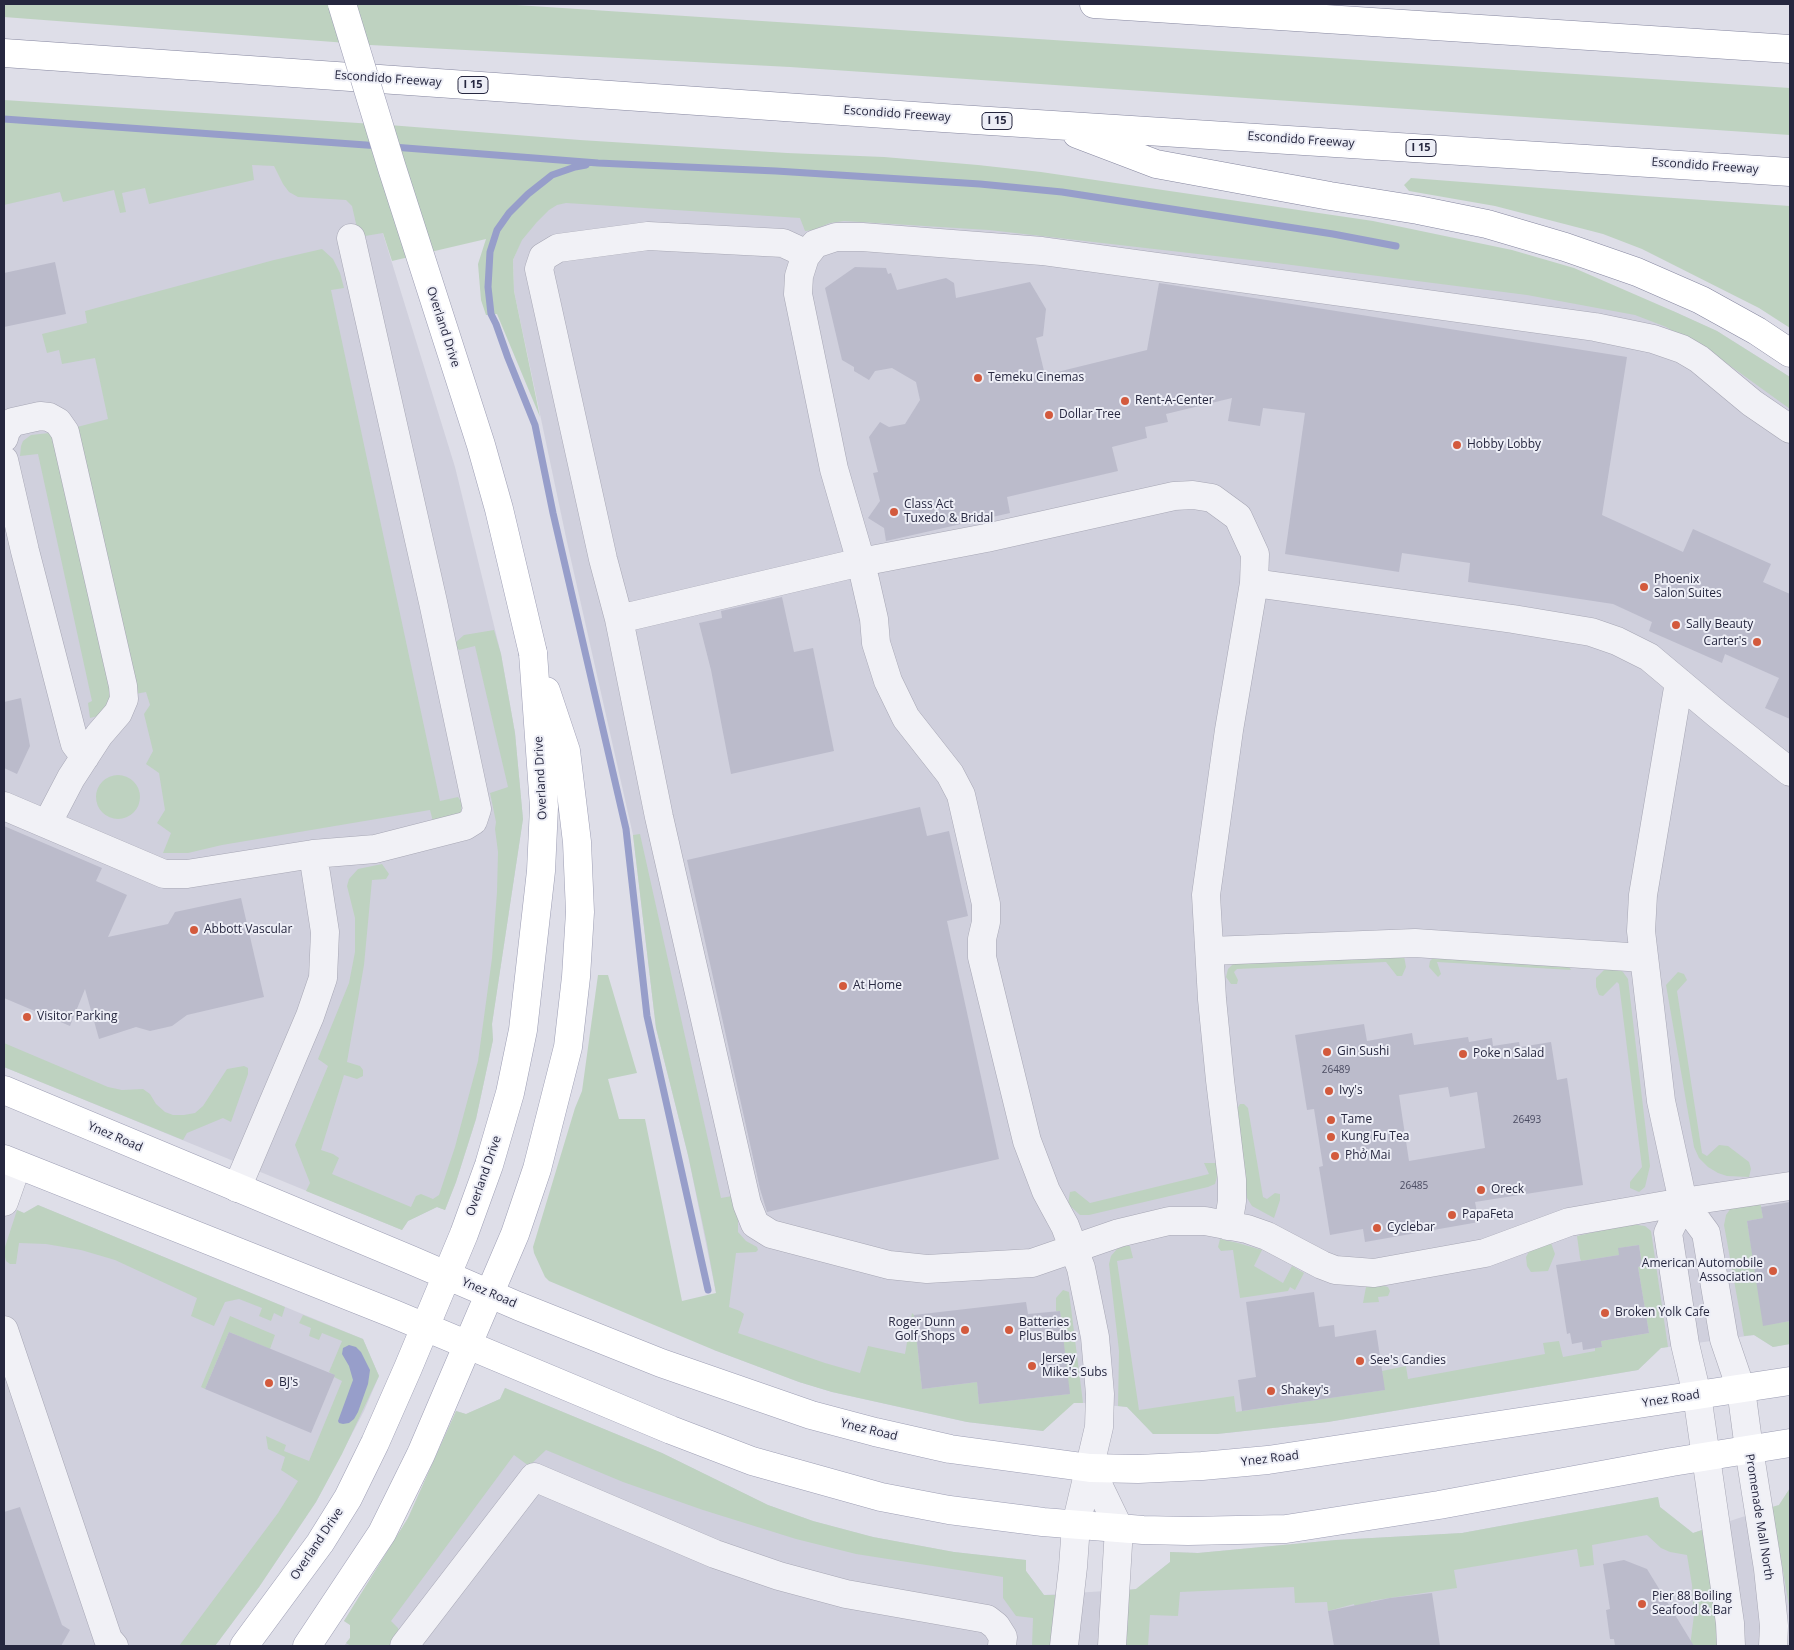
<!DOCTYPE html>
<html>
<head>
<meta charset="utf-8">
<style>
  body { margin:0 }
  #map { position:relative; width:1794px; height:1650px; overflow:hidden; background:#dedee8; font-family:"Open Sans",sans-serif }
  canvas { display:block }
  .frame { position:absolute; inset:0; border:5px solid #26273f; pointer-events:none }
</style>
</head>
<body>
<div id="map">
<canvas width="1794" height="1650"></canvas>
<div class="frame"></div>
</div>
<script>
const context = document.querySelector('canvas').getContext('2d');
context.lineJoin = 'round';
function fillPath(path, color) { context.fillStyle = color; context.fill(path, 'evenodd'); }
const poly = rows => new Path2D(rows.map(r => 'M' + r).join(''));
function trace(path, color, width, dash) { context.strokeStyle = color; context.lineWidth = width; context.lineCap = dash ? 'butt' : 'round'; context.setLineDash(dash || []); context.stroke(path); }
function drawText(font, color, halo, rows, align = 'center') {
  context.font = font + ' "Open Sans",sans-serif'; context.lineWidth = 4; context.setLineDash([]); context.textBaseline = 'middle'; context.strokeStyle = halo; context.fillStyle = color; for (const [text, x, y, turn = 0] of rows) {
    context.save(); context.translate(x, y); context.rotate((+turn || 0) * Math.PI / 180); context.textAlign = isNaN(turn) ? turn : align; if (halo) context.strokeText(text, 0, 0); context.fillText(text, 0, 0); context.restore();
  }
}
const built = poly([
  [4,132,363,169,455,467,501,654,515,733,523,819,492,1024,493,1040,476,1119,456,1182,445,1210,437,1207,408,1221,402,1230,4,1067],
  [555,201,844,202,1673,311,1717,331,1790,377,1790,1344,1773,1347,1754,1335,1661,1348,1638,1370,1328,1422,1217,1434,1153,1434,1127,1407,1074,1402,1043,1431,967,1422,832,1392,799,1382,714,1350,716,1293,688,1155,656,1028,633,835,567,542,514,291,513,260,522,238],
  [4,1204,24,1213,38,1205,363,1339,379,1376,364,1411,316,1502,259,1587,215,1646,4,1646],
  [505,1388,662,1453,768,1505,813,1521,873,1537,954,1552,1026,1560,1026,1571,1044,1595,1136,1589,1170,1562,1170,1552,1198,1553,1336,1540,1462,1533,1658,1497,1660,1507,1693,1533,1779,1505,1790,1488,1790,1646,344,1646,350,1638,350,1625,344,1621,408,1518,456,1411,466,1414,500,1399]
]);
const green = poly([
  [4,4,337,4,347,43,4,17],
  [338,4,501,4,1790,88,1790,135,790,67,351,44],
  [4,100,389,125,580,140,787,153,884,157,978,165,1041,172,1373,221,1512,250,1574,268,1673,311,1717,331,1790,377,1790,409,1718,357,1666,327,1635,315,1527,295,1276,263,989,230,844,221,830,223,813,230,805,231,800,218,566,203,557,205,549,210,537,222,522,240,513,260,514,291,540,417,497,314,486,315,481,300,478,264,486,239,392,261,383,233,359,237,352,206,346,200,298,197,289,192,283,184,274,166,252,165,254,180,149,204,145,188,122,193,126,212,120,213,114,190,63,202,60,192,4,205],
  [1411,178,1645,196,1790,206,1790,328,1759,308,1642,249,1603,234,1495,206,1409,191,1404,185],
  [322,249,333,259,340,273,344,288,331,290,440,801,458,797,462,803,461,812,454,819,434,825,430,810,222,845,188,853,163,853,171,833,157,823,165,810,159,773,146,764,153,751,144,714,150,705,146,692,135,694,77,427,108,419,95,358,62,364,59,350,47,353,42,334,87,323,85,311,274,260],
  [49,433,56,437,116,691,106,714,90,718,88,703,92,701,38,454,20,456,21,446,23,441,31,435],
  [494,630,501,654,515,733,523,819,492,1024,493,1040,476,1119,456,1182,445,1210,437,1207,408,1221,402,1230,306,1191,310,1183,295,1145,328,1066,318,1059,349,983,355,952,355,918,347,886,349,879,358,869,382,864,389,874,386,879,372,880,364,965,347,1062,360,1066,363,1070,363,1076,357,1079,344,1075,321,1150,333,1154,339,1158,332,1174,411,1207,416,1196,421,1194,433,1199,439,1195,455,1147,478,1061,492,958,497,892,498,852,495,829,496,822,490,793,508,787,475,646,459,650,456,647,456,642,464,635],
  '96 797a22 22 0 1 1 44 0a22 22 0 1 1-44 0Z',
  [640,834,721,1198,738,1195,738,1232,746,1241,757,1247,758,1250,756,1252,736,1253,729,1307,740,1311,744,1314,738,1333,825,1363,860,1373,868,1346,905,1354,912,1313,914,1315,922,1389,977,1382,979,1404,1069,1394,1060,1311,1056,1311,1056,1298,1063,1290,1069,1292,1083,1403,1074,1403,1043,1431,967,1422,832,1392,799,1382,714,1350,549,1281,545,1277,534,1253,533,1247,575,1108,582,1091,598,975,608,975,637,1073,608,1079,619,1119,645,1119,682,1301,716,1293,707,1244,688,1155,656,1028,633,835],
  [1436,955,1568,965,1571,970,1437,962,1441,974,1438,977,1429,967,1430,961],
  [1404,956,1406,967,1402,976,1397,976,1386,962,1237,969,1234,972,1238,980,1237,984,1231,984,1226,977,1228,969,1232,965,1237,962],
  [1607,967,1616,968,1623,972,1628,979,1650,1166,1645,1187,1639,1192,1630,1188,1630,1182,1642,1167,1619,984,1617,982,1603,996,1599,995,1596,987,1596,978],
  [1678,972,1684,974,1687,980,1677,991,1702,1153,1707,1156,1719,1145,1728,1146,1749,1162,1751,1169,1749,1177,1727,1176,1718,1173,1708,1167,1699,1158,1694,1147,1666,985],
  [4,1043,108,1087,122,1090,143,1089,150,1094,156,1104,165,1112,173,1115,184,1115,195,1113,203,1106,227,1069,244,1066,248,1068,248,1074,231,1122,223,1118,187,1133,183,1140,4,1067],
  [1240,1104,1244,1104,1248,1108,1263,1197,1267,1199,1275,1193,1280,1194,1280,1200,1274,1218,1252,1206,1247,1198,1237,1109],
  [1204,1163,1217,1163,1217,1177,1215,1184,1208,1187,1089,1215,1080,1215,1068,1204,1070,1192,1075,1191,1090,1203,1209,1174],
  [1760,1200,1763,1218,1747,1221,1764,1325,1790,1321,1790,1344,1773,1347,1754,1335,1744,1336,1724,1225,1726,1215,1731,1208],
  [38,1205,285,1307,282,1317,274,1313,271,1321,259,1316,262,1308,239,1299,225,1302,214,1326,191,1316,197,1298,115,1260,81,1250,46,1244,19,1243,16,1264,10,1264,6,1261,5,1257,5,1247,17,1210,24,1213],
  [1630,1224,1645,1226,1651,1231,1668,1347,1661,1348,1638,1370,1328,1422,1217,1434,1153,1434,1127,1407,1118,1406,1119,1351,1109,1264,1111,1256,1117,1249,1125,1246,1130,1246,1133,1258,1117,1261,1139,1410,1234,1396,1236,1412,1384,1390,1382,1371,1406,1366,1408,1379,1545,1354,1543,1343,1559,1341,1563,1357,1595,1351,1595,1348,1602,1347,1601,1341,1649,1333,1638,1267,1642,1266,1639,1245,1619,1248,1619,1255,1581,1261,1580,1258,1577,1236],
  [1220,1239,1238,1243,1262,1250,1254,1266,1283,1283,1292,1266,1304,1273,1295,1290,1290,1287,1288,1291,1240,1298,1233,1250,1221,1251,1218,1247],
  [1547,1242,1551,1243,1555,1254,1548,1271,1531,1272,1527,1266,1526,1257,1531,1248],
  [1384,1286,1388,1287,1390,1291,1388,1296,1378,1297,1379,1302,1363,1303,1366,1287],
  [303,1315,363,1339,379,1376,342,1454,316,1502,259,1587,215,1646,179,1646,278,1513,298,1481,281,1470,285,1457,268,1449,266,1436,286,1445,284,1451,309,1461,342,1381,334,1377,334,1375,329,1372,342,1341,322,1333,319,1340,309,1336,311,1328,299,1323],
  [230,1316,275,1335,270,1349,229,1332,205,1389,201,1387],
  [505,1388,662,1453,768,1505,813,1521,873,1537,954,1552,1026,1560,1026,1571,1044,1595,1055,1595,1053,1646,1032,1646,1033,1618,1016,1616,1003,1598,1003,1577,856,1554,796,1539,703,1510,623,1482,546,1450,529,1466,514,1455,391,1621,398,1628,399,1632,389,1646,351,1646,346,1643,350,1638,350,1625,344,1621,408,1518,456,1411,466,1414,500,1399],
  [1790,1488,1790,1637,1789,1606,1772,1507,1779,1505],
  [1658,1497,1660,1507,1693,1533,1702,1530,1715,1611,1718,1646,1690,1646,1694,1615,1692,1585,1687,1555,1670,1552,1661,1548,1647,1535,1592,1545,1594,1565,1580,1567,1577,1549,1454,1570,1457,1588,1390,1598,1371,1601,1371,1604,1355,1607,1354,1604,1328,1611,1327,1602,1295,1603,1294,1587,1180,1592,1178,1616,1150,1615,1148,1646,1125,1646,1128,1590,1136,1589,1170,1562,1170,1552,1198,1553,1336,1540,1462,1533]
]);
const water = poly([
  [349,1345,356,1347,361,1352,370,1370,368,1384,358,1412,354,1419,349,1423,343,1424,339,1423,338,1421,353,1380,349,1366,342,1354,343,1348]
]);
const stream = poly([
  [4,119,380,146],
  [393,147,598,163,776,171,980,184,1062,192,1333,234,1396,246],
  [586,165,575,167,552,175,528,194,509,213,497,230,490,252,488,287,491,314,496,324,508,358,535,425,553,513,626,829,647,1016,708,1290]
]);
const building = poly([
  [55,262,66,314,4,327,4,273],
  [855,267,886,268,888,274,891,273,897,290,946,278,954,283,956,298,1030,282,1046,309,1043,336,1036,338,1045,375,1147,350,1159,283,1627,357,1602,515,1683,552,1693,529,1771,564,1763,582,1790,594,1790,719,1765,708,1779,678,1725,654,1722,663,1649,631,1652,622,1613,604,1468,582,1470,563,1402,553,1399,572,1285,554,1305,413,1263,408,1260,426,1228,421,1232,398,1166,414,1168,422,1145,427,1147,438,1112,447,1118,471,1007,497,1010,513,886,541,884,528,868,518,880,501,873,473,878,472,869,437,880,422,889,427,905,424,920,400,916,382,892,368,875,371,869,380,854,371,854,367,842,360,825,288],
  [782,597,794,652,813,648,834,751,731,774,711,670,699,623,722,618,721,611],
  [21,698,30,746,17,774,4,768,4,702],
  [920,807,927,836,949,831,968,916,947,921,999,1159,767,1212,760,1189,687,860],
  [4,826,102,868,96,881,127,895,108,937,168,924,175,912,241,898,264,997,187,1015,172,1026,150,1031,136,1027,99,1039,85,989,70,1026,4,998],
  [1364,1024,1367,1041,1412,1033,1414,1045,1468,1037,1469,1042,1492,1038,1493,1046,1519,1042,1520,1047,1551,1042,1557,1080,1567,1078,1583,1185,1475,1202,1479,1222,1365,1242,1363,1229,1330,1235,1319,1167,1323,1166,1314,1109,1307,1110,1295,1035],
  [1448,1087,1450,1097,1477,1092,1485,1148,1409,1161,1399,1095],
  [1790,1202,1790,1321,1763,1326,1747,1221,1763,1218,1761,1207],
  [1639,1245,1642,1266,1638,1267,1649,1333,1601,1341,1602,1347,1583,1350,1582,1342,1572,1344,1570,1333,1567,1334,1556,1265,1619,1255,1618,1248],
  [1314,1292,1319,1327,1334,1325,1335,1337,1376,1330,1385,1390,1242,1411,1238,1380,1256,1377,1246,1302],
  [1026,1302,1028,1314,1060,1311,1070,1394,979,1404,977,1382,922,1389,914,1315],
  [229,1332,335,1375,311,1433,205,1389],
  [20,1507,62,1625,70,1630,61,1646,4,1646,4,1512],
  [1624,1560,1647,1569,1694,1646,1615,1646,1614,1639,1610,1639,1606,1610,1610,1609,1603,1564],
  [1432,1593,1440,1646,1334,1646,1328,1611,1390,1598]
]);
const minor = poly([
  [805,257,796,249,783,243,648,236,558,248,543,257,539,269,603,559,619,619,861,562,986,538,1174,496,1193,495,1212,498,1238,517,1255,554,1254,583,1229,730,1206,895,1212,999,1220,1080,1232,1180,1232,1201,1228,1226],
  [4,438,6,431,13,422,40,416,49,417,58,422,65,432,123,686,124,699,118,713,99,735,71,778,47,824],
  [4,460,25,551,72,733,75,744,85,757],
  [1254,583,1513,619,1591,632,1617,641,1649,657,1717,714,1790,772],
  [619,619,659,817,747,1204,755,1224,771,1234,889,1265,927,1269,1032,1263,1119,1233,1169,1221,1205,1221,1247,1229,1267,1236,1322,1265,1335,1270,1374,1273,1485,1253,1569,1222,1683,1202,1790,1186],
  [1679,682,1643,895,1641,931,1661,1101,1683,1202,1706,1233,1724,1339,1741,1389,1749,1449,1768,1569,1774,1626,1773,1646],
  [4,806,164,874,187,874,313,854,325,932,323,978,310,1016,237,1188],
  [313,854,375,849,465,826,473,821,477,809,433,602,351,238],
  [1210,951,1415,943,1644,958],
  [4,1202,17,1165],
  [1683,1202,1668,1233,1685,1344,1697,1395,1730,1623,1731,1646],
  [4,1330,108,1639,114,1646],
  [1090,1468,1119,1528,1112,1646],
  [404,1646,534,1477,715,1554,779,1576,846,1594,987,1619,996,1626,1003,1637,1002,1646],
  [1064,1646,1073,1567,1076,1525,1099,1427,1100,1394,1095,1337,1081,1268,1065,1226,1046,1191,1027,1141,982,957,982,939,986,922,986,904,961,795,950,774,906,718,888,681,876,643,874,619,861,562,834,469,798,294,799,276,805,257,815,244,836,237,862,237,1042,251,1595,327,1653,339,1682,349,1699,359,1752,403,1790,429]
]);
const major = poly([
  [4,1090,411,1260,518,1306,661,1363,811,1415,875,1432,950,1449,1090,1468,1138,1469,1202,1466,1268,1460,1790,1381],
  [4,1159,394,1314,671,1430,752,1461,881,1497,949,1510,1043,1522,1143,1530,1188,1531,1286,1529,1439,1505,1672,1462,1790,1443],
  [244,1646,320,1543,348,1498,375,1443,408,1368,464,1234,489,1165,510,1093,523,1030,541,871,544,807,533,653],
  [307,1646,382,1533,421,1454,515,1234,537,1169,568,1047,576,977,580,912,577,842,566,751,546,691]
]);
const highway = poly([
  [1094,4,1790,49],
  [4,53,943,118,1790,172],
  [1077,134,1156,164,1330,196,1418,210,1487,224,1565,247,1637,272,1701,300,1757,331,1790,353]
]);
const majorBridge = poly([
  [342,4,392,168,481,445,499,509,533,653]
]);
const markers = [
  [978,378,5,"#d35a3d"],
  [1125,401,5,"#d35a3d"],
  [1049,415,5,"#d35a3d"],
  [1457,445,5,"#d35a3d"],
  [894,512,5,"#d35a3d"],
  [1644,587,5,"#d35a3d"],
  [1676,625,5,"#d35a3d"],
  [1757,642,5,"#d35a3d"],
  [194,930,5,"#d35a3d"],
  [843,986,5,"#d35a3d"],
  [27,1017,5,"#d35a3d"],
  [1327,1052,5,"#d35a3d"],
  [1463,1054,5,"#d35a3d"],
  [1329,1091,5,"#d35a3d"],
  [1331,1120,5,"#d35a3d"],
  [1331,1137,5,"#d35a3d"],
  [1335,1156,5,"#d35a3d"],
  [1481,1190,5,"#d35a3d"],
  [1452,1215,5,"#d35a3d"],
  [1377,1228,5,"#d35a3d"],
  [1773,1271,5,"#d35a3d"],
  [1605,1313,5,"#d35a3d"],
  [965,1330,5,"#d35a3d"],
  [1009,1330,5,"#d35a3d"],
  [1360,1361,5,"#d35a3d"],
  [1032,1366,5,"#d35a3d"],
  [269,1383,5,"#d35a3d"],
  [1271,1391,5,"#d35a3d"],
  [1642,1604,5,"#d35a3d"]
];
const numberNames = [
  ["26489",1336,1070],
  ["26493",1527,1120],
  ["26485",1414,1186]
];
const shields = [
  [473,85,30],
  [997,121,30],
  [1421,148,30]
];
const shieldNames = [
  ["I 15",473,85],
  ["I 15",997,121],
  ["I 15",1421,148]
];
const streetNames = [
  ["Escondido Freeway",388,79,4],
  ["Escondido Freeway",897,114,4],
  ["Escondido Freeway",1301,140,4],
  ["Escondido Freeway",1705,166,4],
  ["Overland Drive",443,327,72],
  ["Overland Drive",541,778,-93],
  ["Ynez Road",115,1137,23],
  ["Overland Drive",484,1176,-71],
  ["Ynez Road",489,1293,23],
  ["Ynez Road",1671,1399,-9],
  ["Ynez Road",869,1430,14],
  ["Ynez Road",1270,1459,-7],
  ["Promenade Mall North",1759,1517,81],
  ["Overland Drive",317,1544,-56]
];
const poiNames = [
  ["Temeku Cinemas",988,378],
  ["Rent-A-Center",1135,401],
  ["Dollar Tree",1059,415],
  ["Hobby Lobby",1467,445],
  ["Class Act",904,505],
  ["Tuxedo & Bridal",904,519],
  ["Phoenix",1654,580],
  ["Salon Suites",1654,594],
  ["Sally Beauty",1686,625],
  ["Carter's",1747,642,"right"],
  ["Abbott Vascular",204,930],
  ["At Home",853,986],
  ["Visitor Parking",37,1017],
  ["Gin Sushi",1337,1052],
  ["Poke n Salad",1473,1054],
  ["Ivy's",1339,1091],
  ["Tame",1341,1120],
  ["Kung Fu Tea",1341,1137],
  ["Phở Mai",1345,1156],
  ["Oreck",1491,1190],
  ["PapaFeta",1462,1215],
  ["Cyclebar",1387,1228],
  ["American Automobile",1763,1264,"right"],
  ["Association",1763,1278,"right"],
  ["Broken Yolk Cafe",1615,1313],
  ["Roger Dunn",955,1323,"right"],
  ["Golf Shops",955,1337,"right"],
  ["Batteries",1019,1323],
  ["Plus Bulbs",1019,1337],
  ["Jersey",1042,1359],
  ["Mike's Subs",1042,1373],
  ["See's Candies",1370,1361],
  ["BJ's",279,1383],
  ["Shakey's",1281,1391],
  ["Pier 88 Boiling",1652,1597],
  ["Seafood & Bar",1652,1611]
];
fillPath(built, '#d0d0dd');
fillPath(green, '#bed2c0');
fillPath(water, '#979eca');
trace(stream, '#979eca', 7);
fillPath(building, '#bbbbcb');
trace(minor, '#a7a7b5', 29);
trace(major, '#9d9eb4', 29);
trace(highway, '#85869f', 29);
trace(minor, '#f1f1f6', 28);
trace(major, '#fff', 28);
trace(highway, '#fff', 28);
trace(majorBridge, '#9d9eb4', 29, []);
trace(majorBridge, '#fff', 28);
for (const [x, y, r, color] of markers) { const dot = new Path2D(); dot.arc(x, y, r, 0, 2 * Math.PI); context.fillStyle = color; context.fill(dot); trace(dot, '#edeef6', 2); }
drawText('10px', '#4b4c62', null, numberNames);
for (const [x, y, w] of shields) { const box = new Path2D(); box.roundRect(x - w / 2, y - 8.5, w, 17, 4); context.fillStyle = '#edeef6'; context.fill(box); trace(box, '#26273f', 1); }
drawText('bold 11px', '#26273f', null, shieldNames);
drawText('12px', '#26273f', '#edeef6', streetNames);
drawText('12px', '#26273f', '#edeef6', poiNames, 'left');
</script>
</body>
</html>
